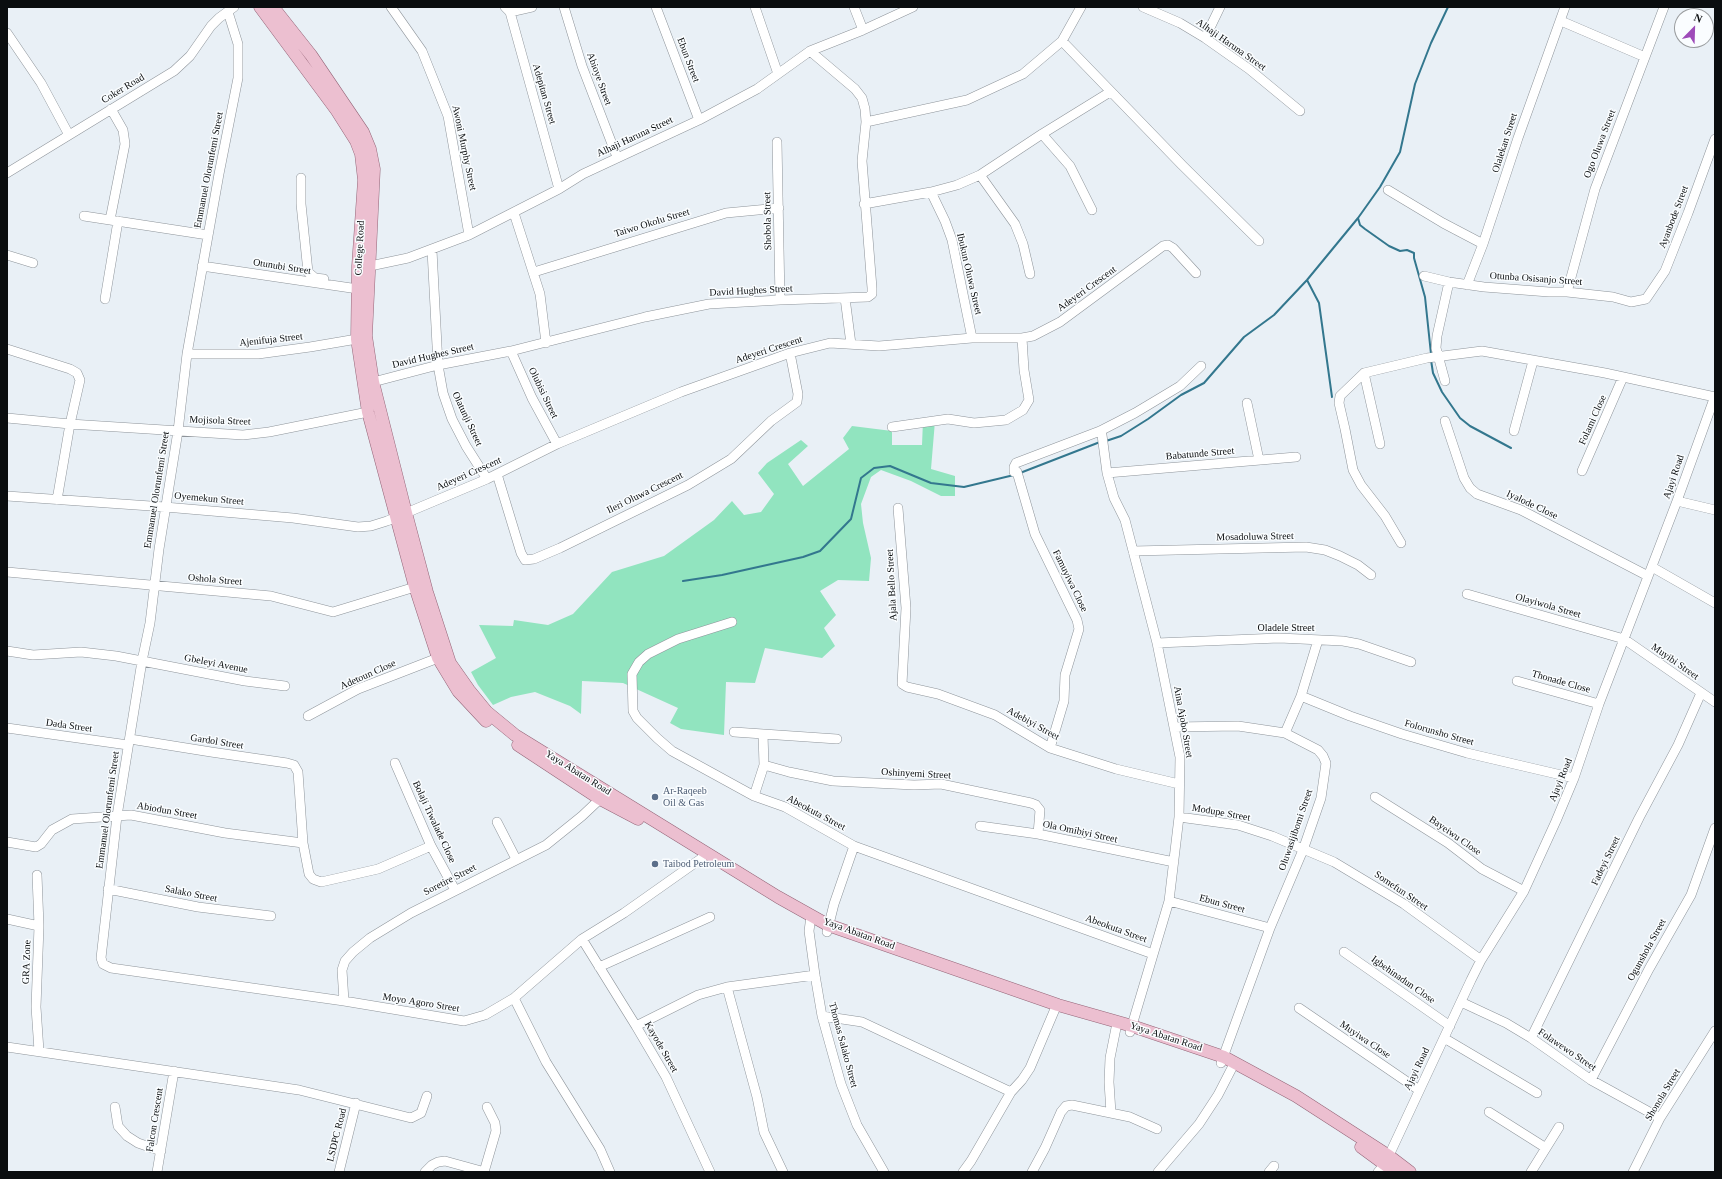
<!DOCTYPE html>
<html>
<head>
<meta charset="utf-8">
<style>
  body { margin:0 }
  #map { position:relative; width:1722px; height:1179px; overflow:hidden; background:#e9f0f6; font-family:Georgia,serif }
  canvas { display:block }
  .frame { position:absolute; inset:0; border:8px solid #0a0d0f; pointer-events:none }
  .north { position:absolute; left:1674px; top:8px; width:40px; height:40px; box-sizing:border-box; background:#fafdff; border:1px solid #9a9d9f; border-radius:50%; rotate:23deg; font-size:11px; font-weight:700; line-height:16px; text-align:center; color:#0a0d0f }
  .north::after { content:''; display:block; margin:auto; width:14px; height:18px; background:#9e4bb9; clip-path:polygon(50% 0,100% 100%,50% 72%,0 100%) }
</style>
</head>
<body>
<div id="map">
<canvas width="1722" height="1179"></canvas>
<div class="frame"></div>
<div class="north">N</div>
</div>
<script>
const context = document.querySelector('canvas').getContext('2d');
context.lineJoin = 'round';
function fillPath(path, color) { context.fillStyle = color; context.fill(path, 'evenodd'); }
const poly = rows => new Path2D(rows.map(r => 'M' + r).join(''));
function trace(path, color, width, dash) { context.strokeStyle = color; context.lineWidth = width; context.lineCap = dash ? 'butt' : 'round'; context.setLineDash(dash || []); context.stroke(path); }
function drawText(font, color, halo, rows, align = 'center') {
  context.font = font + ' Georgia,serif'; context.lineWidth = 3; context.setLineDash([]); context.textBaseline = 'middle'; context.strokeStyle = halo; context.fillStyle = color; for (const [text, x, y, turn = 0] of rows) {
    context.save(); context.translate(x, y); context.rotate((+turn || 0) * Math.PI / 180); context.textAlign = isNaN(turn) ? turn : align; if (halo) context.strokeText(text, 0, 0); context.fillText(text, 0, 0); context.restore();
  }
}
const green = poly([
  [923,421,935,421,931,469,955,476,955,496,941,496,911,481,881,470,871,477,861,504,863,523,871,558,869,581,838,580,820,591,836,615,824,628,835,646,822,658,765,648,755,683,726,682,724,735,681,729,670,723,678,708,623,683,582,681,581,714,570,706,535,692,511,697,493,705,478,685,471,672,496,658,479,625,513,626,514,620,548,625,573,614,612,572,664,556,714,520,732,501,744,515,761,512,774,494,758,473,767,463,801,440,808,446,788,464,803,486,849,449,843,438,852,426,892,431,892,445,922,445]
]);
const stream = poly([
  [1358,218,1360,225,1365,229,1389,246,1400,251,1407,250,1414,253,1414,258,1425,297,1431,354],
  [1307,280,1319,303,1332,397],
  [1431,360,1433,373,1442,392,1460,418,1470,426,1511,448],
  [1106,441,1121,436,1148,419,1181,395,1204,383,1244,337,1274,315,1307,280,1358,218,1380,187,1400,152,1415,84,1431,43,1448,7],
  [1020,473,1100,442],
  [683,581,722,575,803,557,820,551,851,519,861,478,874,468,890,466,931,483,964,487,1014,475]
]);
const minor = poly([
  [391,7,422,51,448,116,469,235],
  [505,7,510,12,559,189],
  [564,7,582,66,617,157],
  [656,7,699,120],
  [755,7,778,74],
  [854,7,863,30],
  [1143,7,1180,23,1205,38,1249,69,1300,111],
  [228,12,238,44,238,78,219,174,187,354,178,431,159,549,150,623,142,661,117,816,101,958,103,964,111,968,344,1001,464,1021,485,1015,514,998,582,939,624,913,702,858],
  [510,12,532,7],
  [1561,21,1645,57],
  [7,33,41,83,69,135],
  [1205,38,1220,7],
  [1062,41,1182,165,1259,241],
  [866,122,967,100,1023,74,1062,41,1081,7],
  [1042,134,1070,166,1092,210],
  [777,142,780,300],
  [7,173,174,71,190,56,211,26,219,18,234,7],
  [980,175,1015,224,1023,244,1030,274],
  [301,178,301,204,308,272,315,278,324,279],
  [1388,190,1443,223,1483,244],
  [931,192,957,185,980,175,1042,134,1110,92],
  [864,204,931,192,945,221,952,240,972,338],
  [514,213,540,294,546,343],
  [84,216,208,235],
  [110,220,125,144,123,130,111,109],
  [432,250,438,365,443,393,452,419,466,446,487,479],
  [7,255,33,263],
  [202,266,358,289],
  [364,266,370,266,408,258,469,235,559,189,583,174,699,120,757,89,810,51,863,30,913,7],
  [534,272,726,213,779,208],
  [1424,276,1449,282,1484,287,1549,292,1567,292,1613,297,1631,302,1646,299,1665,271,1688,213,1715,139],
  [1467,285,1483,244,1518,138,1565,7],
  [1567,292,1595,189,1664,7],
  [845,298,851,344],
  [105,299,118,221],
  [7,349,70,369,77,373,80,380,70,424,57,500],
  [511,351,532,398,557,444],
  [187,354,258,354,310,347,357,339],
  [1364,373,1380,444],
  [1445,381,1436,348,1437,336,1449,282],
  [373,382,438,365,511,351,645,317,709,304,780,300,868,297,872,294,872,288,862,161,866,122,865,109,862,98,855,89,810,51],
  [1247,403,1259,460],
  [7,418,70,424,243,435,269,432,368,412],
  [1445,421,1464,478,1470,488,1477,494,1521,510,1648,576],
  [892,427,948,419,974,423,1006,420,1023,410,1029,400,1024,370,1022,338],
  [1100,431,1102,435,1107,473,1114,498,1125,520,1157,643,1180,757,1179,817,1169,901,1130,1032],
  [1514,431,1533,361],
  [1582,471,1623,377],
  [1107,473,1296,457],
  [497,474,521,553,525,560,534,559,560,548,688,485,731,459,771,421,797,402,798,394,790,353],
  [7,496,165,507,293,518,358,527,371,526,387,521,487,479,557,444,681,392,790,353,830,343,879,346,972,338,1022,338,1033,336,1060,322,1163,246,1168,245,1173,248,1196,273],
  [1677,501,1715,510],
  [898,508,906,608,902,684,907,687,938,694,995,715,1050,748,1116,769,1179,784],
  [1401,543,1385,516,1361,485,1353,470,1345,429,1339,403,1340,396,1364,373,1427,358,1482,351,1605,373,1715,397],
  [1133,551,1306,547,1325,550,1340,556,1358,565,1371,575],
  [1652,567,1715,603],
  [7,572,271,596,333,612,415,587],
  [1467,594,1624,639,1715,702],
  [732,622,678,639,648,654,639,662,632,674,633,711,637,718,657,738,672,751,754,796,785,807,854,846,1153,954],
  [1157,643,1279,638,1343,641,1359,644,1411,662],
  [7,651,33,655,81,652,116,656,245,681,285,686],
  [1517,681,1599,704],
  [1301,696,1350,716,1402,734,1467,753,1574,778],
  [308,716,358,689,438,658],
  [1174,727,1238,726,1285,733,1318,750,1323,756,1326,763,1321,798,1303,850,1270,928,1221,1063],
  [7,728,128,745],
  [734,732,837,739],
  [1285,733,1301,696,1318,640],
  [130,739,211,752,287,763,294,765,298,772,303,843,309,874,313,879,321,882,378,869,431,846],
  [1050,748,1064,701,1065,675,1079,629,1077,620,1035,534,1017,472,1014,472,1014,467,1016,463,1100,431,1135,413,1180,386,1201,366],
  [395,763,431,846,455,890],
  [764,765,789,772,833,781,914,785,941,784,1031,803,1036,805,1040,810,1038,834],
  [754,796,764,765,763,734],
  [1375,797,1448,843,1482,869,1524,891],
  [1179,817,1238,825,1272,836,1334,862,1404,904,1481,960],
  [497,822,516,859],
  [980,826,1038,834,1174,862],
  [7,842,36,847,41,844,52,830,72,819,131,815,225,833,303,843],
  [37,875,39,926,36,1007,39,1051],
  [108,889,198,907,271,916],
  [1169,901,1270,928],
  [811,916,809,931,815,975,822,1016,841,1084,857,1125,884,1172],
  [7,919,39,926],
  [827,932,834,904,854,846],
  [582,939,636,1026,666,1077,710,1172],
  [1344,952,1450,1026],
  [599,967,710,917],
  [727,987,757,1097,764,1132,783,1172],
  [514,998,546,1062,600,1149,610,1172],
  [344,1001,342,970,345,961,353,952,370,938,411,913,546,845,582,816,600,799],
  [1461,1002,1506,1023,1531,1038,1591,1080,1660,1118],
  [1299,1008,1419,1090],
  [822,1016,862,1022,1011,1092,971,1161,963,1172],
  [636,1026,698,995,727,987,815,975],
  [1444,1038,1537,1093],
  [1531,1038,1639,818,1678,745,1701,693],
  [7,1047,299,1090,411,1118,421,1113,427,1096],
  [1591,1080,1649,969,1691,895,1715,828],
  [1011,1092,1022,1080,1030,1068,1055,1009],
  [115,1107,118,1126,127,1136,138,1143,161,1151],
  [1489,1112,1546,1148],
  [1111,1113,1109,1082,1110,1058,1116,1028],
  [157,1172,174,1071],
  [339,1172,356,1103],
  [425,1172,432,1165,438,1162,445,1161,485,1172],
  [484,1172,496,1131,495,1123,487,1107],
  [1032,1172,1045,1148,1061,1112,1066,1106,1072,1105,1130,1117,1157,1129],
  [1158,1172,1199,1124,1218,1095,1235,1062],
  [1269,1172,1274,1166],
  [1378,1172,1385,1164,1471,980,1481,960,1524,891,1556,821,1574,778,1599,704,1677,501,1715,396],
  [1531,1172,1559,1127],
  [1633,1172,1660,1118,1715,1031]
]);
const major = poly([
  [260,7,337,111,356,141,361,154,364,180,358,266,357,339,368,412,415,587,438,658,458,691,486,721],
  [273,7,311,55,363,132,370,149,374,169,366,336,373,382,406,513,427,592,450,663,469,690,487,712,515,735,778,897,828,925,1058,1005,1132,1026,1224,1057,1296,1096,1389,1156,1410,1172],
  [518,745,600,799,638,819],
  [1361,1147,1395,1172]
]);
const markers = [
  [655,797,4,"#5c6f8a"],
  [655,864,4,"#5c6f8a"]
];
const streetNames = [
  ["Alhaji Haruna Street",1231,45,35],
  ["Ebun Street",688,60,69],
  ["Abioye Street",599,79,70],
  ["Coker Road",123,89,-31],
  ["Adepitan Street",544,94,74],
  ["Alhaji Haruna Street",635,137,-25],
  ["Olalekan Street",1505,143,-72],
  ["Ogo Oluwa Street",1600,144,-69],
  ["Awoni Murphy Street",464,148,78],
  ["Emmanuel Olorunfemi Street",209,170,-79],
  ["Ayanbode Street",1674,217,-69],
  ["Shobola Street",768,221,-91],
  ["Taiwo Okolu Street",652,223,-17],
  ["College Road",360,248,-87],
  ["Otunubi Street",282,267,9],
  ["Ibukun Oluwa Street",969,274,77],
  ["Otunba Osisanjo Street",1536,279,4],
  ["Adeyeri Crescent",1087,289,-36],
  ["David Hughes Street",751,291,-3],
  ["Ajenifuja Street",271,340,-6],
  ["Adeyeri Crescent",769,350,-18],
  ["David Hughes Street",433,356,-13],
  ["Olubisi Street",543,393,64],
  ["Olatunji Street",467,419,65],
  ["Folami Close",1593,420,-66],
  ["Mojisola Street",220,421,2],
  ["Babatunde Street",1200,454,-5],
  ["Adeyeri Crescent",469,474,-24],
  ["Ajayi Road",1674,477,-71],
  ["Emmanuel Olorunfemi Street",157,490,-81],
  ["Ileri Oluwa Crescent",645,493,-26],
  ["Oyemekun Street",209,499,5],
  ["Iyalode Close",1532,505,25],
  ["Mosadoluwa Street",1255,537,-1],
  ["Oshola Street",215,580,5],
  ["Famuyiwa Close",1070,581,64],
  ["Ajala Bello Street",892,585,-93],
  ["Olayiwola Street",1548,606,16],
  ["Oladele Street",1286,628],
  ["Muyibi Street",1675,662,35],
  ["Gbeleyi Avenue",216,664,11],
  ["Adetoun Close",368,675,-24],
  ["Thonade Close",1561,682,16],
  ["Aina Ajobo Street",1183,722,80],
  ["Adebiyi Street",1033,724,29],
  ["Dada Street",69,726,8],
  ["Folorunsho Street",1439,733,16],
  ["Gardol Street",217,742,9],
  ["Yaya Abatan Road",578,773,32],
  ["Oshinyemi Street",916,774,3],
  ["Ajayi Road",1561,780,-68],
  ["Emmanuel Olorunfemi Street",108,810,-82],
  ["Abiodun Street",167,811,10],
  ["Abeokuta Street",816,813,28],
  ["Modupe Street",1221,813,10],
  ["Bolaji Tiwalade Close",434,822,65],
  ["Oluwasijibomi Street",1296,830,-71],
  ["Ola Omibiyi Street",1080,832,12],
  ["Bayeiwu Close",1455,836,35],
  ["Fadeyi Street",1606,861,-64],
  ["Soretire Street",450,880,-27],
  ["Somefun Street",1401,891,34],
  ["Salako Street",191,894,11],
  ["Ebun Street",1222,904,15],
  ["Abeokuta Street",1116,929,20],
  ["Yaya Abatan Road",859,934,20],
  ["Ogunshola Street",1647,950,-61],
  ["GRA Zone",27,962,-88],
  ["Igbehinadun Close",1403,980,35],
  ["Moyo Agoro Street",421,1003,9],
  ["Yaya Abatan Road",1166,1037,18],
  ["Muyiwa Close",1365,1040,34],
  ["Thomas Salako Street",843,1045,75],
  ["Kayode Street",661,1047,60],
  ["Folawewo Street",1567,1050,34],
  ["Ajayi Road",1417,1069,-64],
  ["Shonola Street",1663,1095,-59],
  ["Falcon Crescent",155,1120,-81],
  ["LSDPC Road",337,1135,-76]
];
const serviceNames = [
  ["Ar-Raqeeb",663,791],
  ["Oil & Gas",663,803],
  ["Taibod Petroleum",663,864]
];
fillPath(green, '#91e4bf');
trace(stream, '#33778e', 2);
trace(minor, '#8e949a', 10);
trace(major, '#946578', 13);
trace(minor, '#fff', 9);
trace(major, '#ecbfd0', 12);
for (const [x, y, r, color] of markers) { const dot = new Path2D(); dot.arc(x, y, r, 0, 2 * Math.PI); context.fillStyle = color; context.fill(dot); trace(dot, '#fafdff', 1.5); }
drawText('10px', '#0a0d0f', '#fafdff', streetNames);
drawText('10px', '#4e5e75', '#fafdff', serviceNames, 'left');
</script>
</body>
</html>
